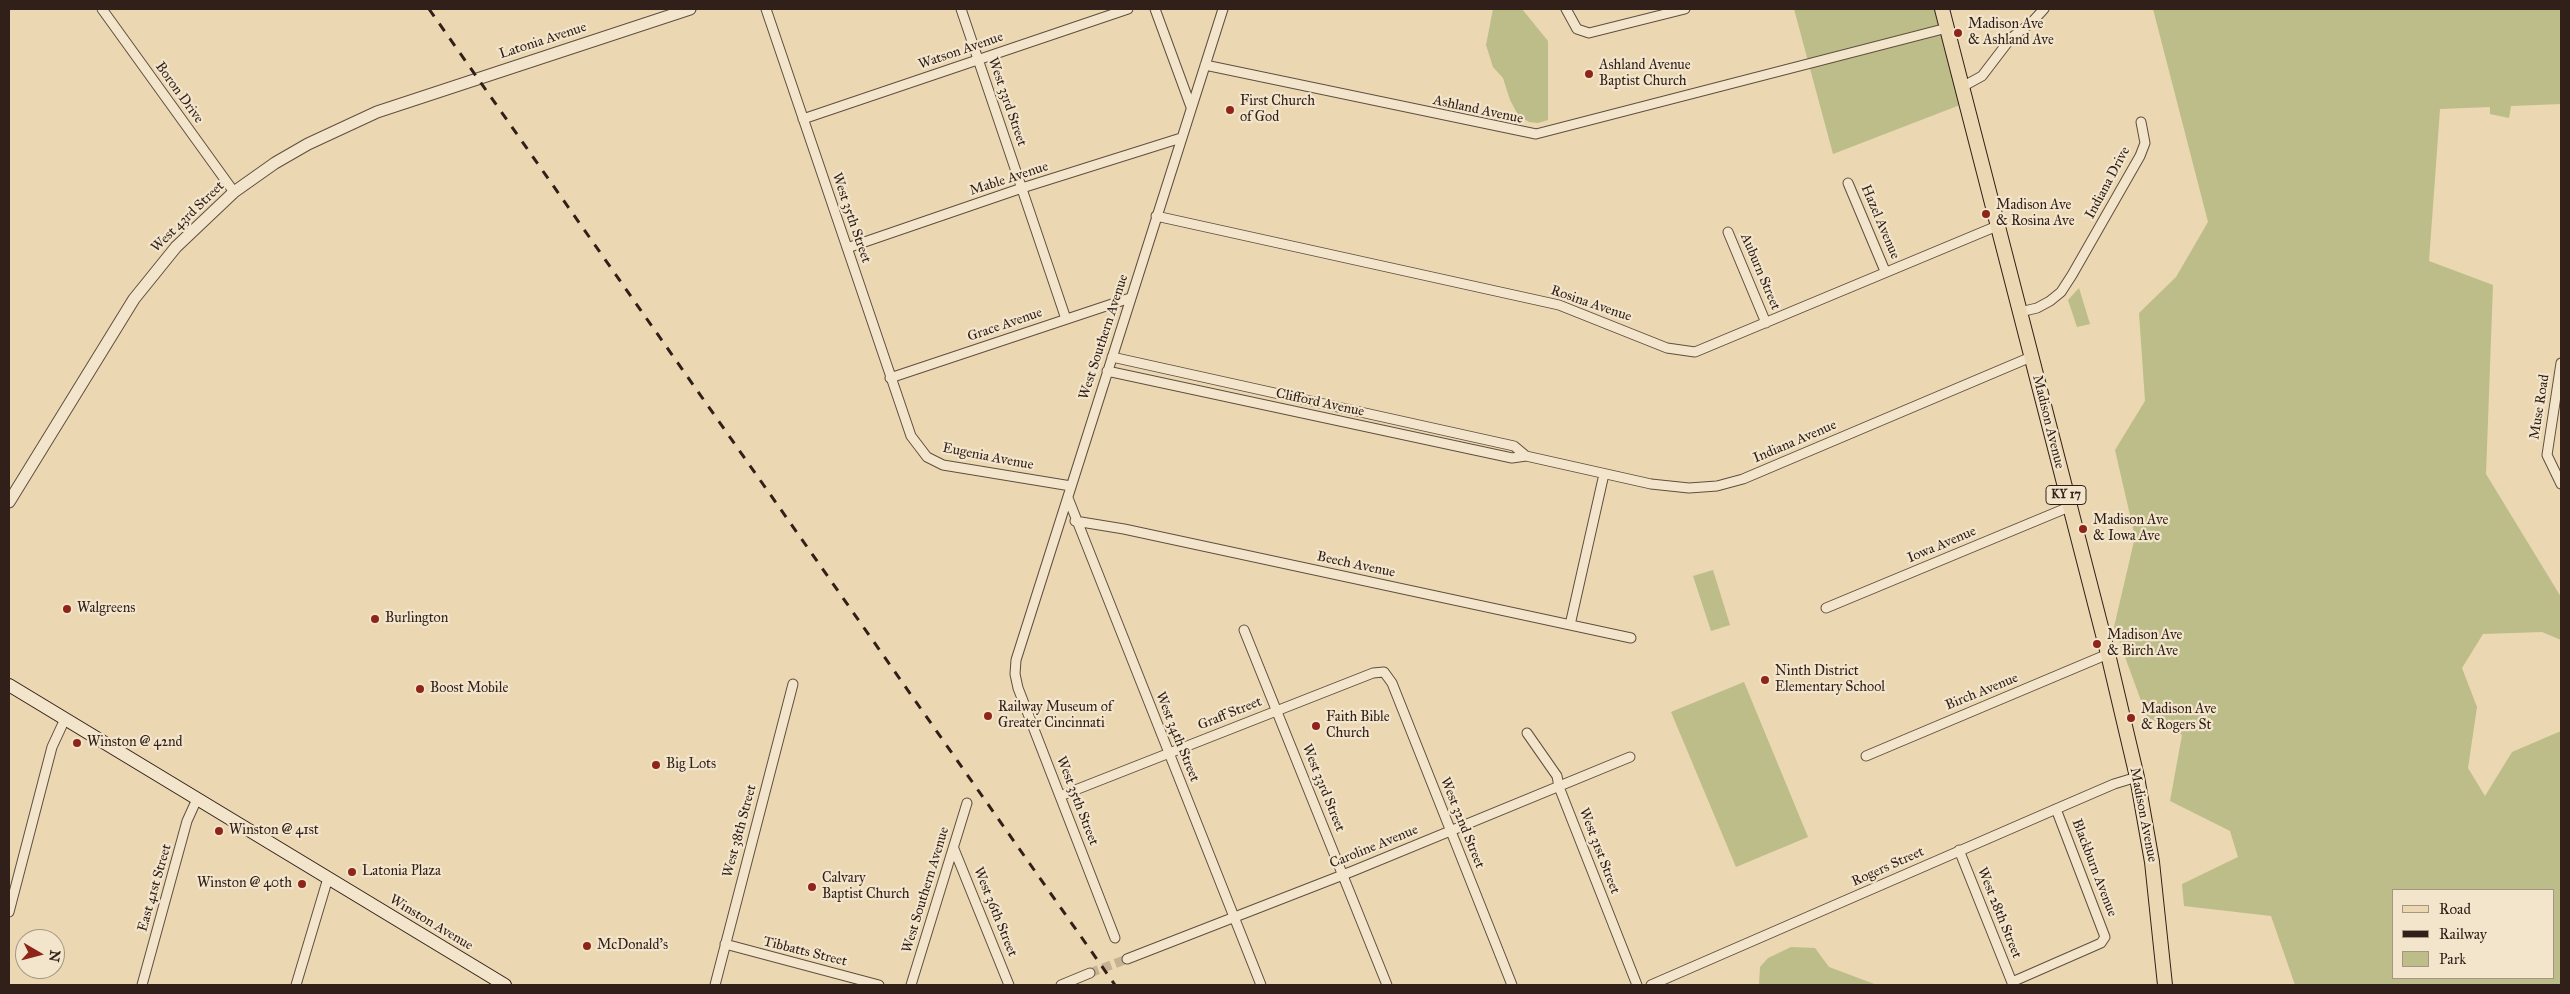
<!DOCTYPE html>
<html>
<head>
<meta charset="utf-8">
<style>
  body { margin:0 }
  #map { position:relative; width:2570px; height:994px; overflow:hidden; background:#ebd7b1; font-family:"IM FELL Great Primer",serif }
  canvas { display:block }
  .frame { position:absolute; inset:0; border:10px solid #312019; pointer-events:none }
  .legend { position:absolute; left:2392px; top:889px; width:162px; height:90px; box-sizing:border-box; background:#f2e5cc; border:1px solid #a59684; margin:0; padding:6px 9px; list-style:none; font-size:15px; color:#312019 }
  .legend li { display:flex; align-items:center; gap:10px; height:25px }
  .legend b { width:25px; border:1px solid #a59684 }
  .north { position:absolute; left:15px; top:929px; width:50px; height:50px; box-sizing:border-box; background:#f2e5cc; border:1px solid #a59684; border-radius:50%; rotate:98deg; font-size:14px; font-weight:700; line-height:20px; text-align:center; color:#312019 }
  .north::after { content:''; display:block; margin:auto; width:18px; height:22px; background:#8f2418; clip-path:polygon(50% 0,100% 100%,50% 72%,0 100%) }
</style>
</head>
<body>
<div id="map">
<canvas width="2570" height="994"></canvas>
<div class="frame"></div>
<ul class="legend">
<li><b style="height:6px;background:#ebd7b1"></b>Road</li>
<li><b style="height:6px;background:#312019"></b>Railway</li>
<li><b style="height:14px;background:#bcbd88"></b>Park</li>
</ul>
<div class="north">N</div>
</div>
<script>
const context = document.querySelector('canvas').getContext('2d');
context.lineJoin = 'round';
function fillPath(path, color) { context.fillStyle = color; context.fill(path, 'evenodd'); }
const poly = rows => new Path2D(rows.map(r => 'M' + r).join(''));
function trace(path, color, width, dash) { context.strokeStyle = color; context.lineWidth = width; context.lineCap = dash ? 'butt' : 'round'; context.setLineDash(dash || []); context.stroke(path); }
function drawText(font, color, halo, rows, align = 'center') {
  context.font = font + ' "IM FELL Great Primer",serif'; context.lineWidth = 4.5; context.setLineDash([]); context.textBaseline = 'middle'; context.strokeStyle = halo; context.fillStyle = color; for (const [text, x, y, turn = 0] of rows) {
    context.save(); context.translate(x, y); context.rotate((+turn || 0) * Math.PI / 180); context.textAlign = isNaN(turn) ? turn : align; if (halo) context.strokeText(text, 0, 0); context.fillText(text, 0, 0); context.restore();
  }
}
const green = poly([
  [1493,9,1522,9,1548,41,1548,120,1538,123,1529,122,1518,115,1510,100,1503,78,1493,67,1486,45],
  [1794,9,1934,9,1960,105,1833,154],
  [2153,9,2561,9,2561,104,2511,106,2509,118,2490,114,2490,107,2440,109,2429,261,2493,285,2486,474,2561,597,2561,640,2542,632,2483,634,2462,668,2477,707,2468,768,2485,796,2512,752,2561,731,2561,985,2295,985,2271,916,2184,906,2182,884,2238,857,2230,831,2170,801,2182,735,2147,717,2114,627,2135,537,2115,450,2145,401,2139,313,2176,277,2208,222],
  [2394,890,2554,890,2554,978,2394,978],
  [2079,288,2090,324,2077,327,2068,300],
  [1713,570,1730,625,1711,631,1693,576],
  [1744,682,1808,837,1736,867,1671,712],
  [1791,947,1815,948,1829,967,1877,985,1759,985,1760,967,1768,958]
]);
const minorTunnel = poly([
  [1090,973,1127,959]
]);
const minor = poly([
  [102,9,234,192],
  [766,9,911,436,927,457,943,465,1071,486],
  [961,9,1066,319],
  [1155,9,1191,107],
  [1566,9,1577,29,1589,33,1685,9],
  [1205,65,1536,134,1947,28],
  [1962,87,1982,76,2011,38,2031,23,2044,9],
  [803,119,1128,9],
  [1848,183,1885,271],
  [1156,216,1559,305,1667,348,1695,352,1997,226],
  [1728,232,1766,323],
  [847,248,1022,188,1181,138],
  [2020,312,2037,308,2050,301,2061,292,2072,275,2140,156,2145,143,2141,122],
  [1112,357,1514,446,1526,456],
  [2561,363,2547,455,2561,484],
  [1107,371,1512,458,1526,456,1651,484,1689,488,1717,486,1743,479,2031,357],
  [890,378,1130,298],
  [1068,498,1261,985],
  [1075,521,1124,529,1631,638],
  [1826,608,2069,507],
  [1570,625,1604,474],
  [1244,630,1387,985],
  [1527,733,1557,776,1559,787,1637,985],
  [1866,756,2108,654],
  [1060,796,1373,673,1384,672,1392,683,1512,985],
  [954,849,1009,985],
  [1959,850,2013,985],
  [9,912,52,747,65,719],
  [1115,938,1018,688,1015,674,1016,660,1223,9],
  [725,944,879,985],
  [1127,959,1353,871,1630,757],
  [2012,982,2092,947,2101,943,2105,937,2056,809],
  [142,985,187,821,197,799],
  [296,985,328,878],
  [715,985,793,684],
  [911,985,967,803],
  [1061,985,1090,973],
  [1651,985,2056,809,2114,784,2137,777]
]);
const tertiary = poly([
  [9,502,134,299,176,247,234,192,275,163,308,144,377,112,690,9]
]);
const secondary = poly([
  [9,685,505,985]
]);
const primary = poly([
  [1942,9,2108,654,2137,777,2152,862,2165,985]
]);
const rail = poly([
  [429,9,1115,985]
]);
const markers = [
  [1958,33,5,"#8f2418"],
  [1589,74,5,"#8f2418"],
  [1230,110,5,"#8f2418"],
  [1986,214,5,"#8f2418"],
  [2083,529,5,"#8f2418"],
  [67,609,5,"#8f2418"],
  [375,619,5,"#8f2418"],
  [2097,644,5,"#8f2418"],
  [1765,680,5,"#8f2418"],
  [420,689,5,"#8f2418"],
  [988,716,5,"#8f2418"],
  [2131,718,5,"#8f2418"],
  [1316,726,5,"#8f2418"],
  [77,743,5,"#8f2418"],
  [656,765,5,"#8f2418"],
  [219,831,5,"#8f2418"],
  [352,872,5,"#8f2418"],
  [302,884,5,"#8f2418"],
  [812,887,5,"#8f2418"],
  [587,946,5,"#8f2418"]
];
const shields = [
  [2066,495,40]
];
const shieldNames = [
  ["KY 17",2066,495]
];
const poiNames = [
  ["Madison Ave",1968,25],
  ["& Ashland Ave",1968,41],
  ["Ashland Avenue",1599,66],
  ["Baptist Church",1599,82],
  ["First Church",1240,102],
  ["of God",1240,118],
  ["Madison Ave",1996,206],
  ["& Rosina Ave",1996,222],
  ["Madison Ave",2093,521],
  ["& Iowa Ave",2093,537],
  ["Walgreens",77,609],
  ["Burlington",385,619],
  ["Madison Ave",2107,636],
  ["& Birch Ave",2107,652],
  ["Ninth District",1775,672],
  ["Elementary School",1775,688],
  ["Boost Mobile",430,689],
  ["Railway Museum of",998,708],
  ["Greater Cincinnati",998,724],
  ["Madison Ave",2141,710],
  ["& Rogers St",2141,726],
  ["Faith Bible",1326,718],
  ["Church",1326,734],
  ["Winston @ 42nd",87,743],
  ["Big Lots",666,765],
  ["Winston @ 41st",229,831],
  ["Latonia Plaza",362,872],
  ["Calvary",822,879],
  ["Baptist Church",822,895],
  ["Winston @ 40th",292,884,"right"],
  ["McDonald's",597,946]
];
const streetNames = [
  ["Latonia Avenue",543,41,-18],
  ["Watson Avenue",961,51,-19],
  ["Boron Drive",179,93,54],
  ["West 33rd Street",1007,102,71],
  ["Ashland Avenue",1478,110,12],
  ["Mable Avenue",1009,179,-18],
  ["Indiana Drive",2108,183,-62],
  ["West 43rd Street",188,217,-44],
  ["West 35th Street",851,218,71],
  ["Hazel Avenue",1880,222,67],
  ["Auburn Street",1760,272,67],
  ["Rosina Avenue",1591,304,19],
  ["Grace Avenue",1005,325,-19],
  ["West Southern Avenue",1104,337,-72],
  ["Clifford Avenue",1320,403,12],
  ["Muse Road",2540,407,-81],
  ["Madison Avenue",2048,422,76],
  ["Indiana Avenue",1795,442,-23],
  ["Eugenia Avenue",988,457,11],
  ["Iowa Avenue",1942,545,-23],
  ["Beech Avenue",1356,565,12],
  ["Birch Avenue",1982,692,-22],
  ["Graff Street",1230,714,-22],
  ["West 34th Street",1177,737,68],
  ["West 33rd Street",1323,788,68],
  ["West 35th Street",1077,801,69],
  ["Madison Avenue",2143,815,79],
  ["West 32nd Street",1462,823,68],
  ["West 38th Street",740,831,-75],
  ["Caroline Avenue",1374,847,-22],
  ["West 31st Street",1599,851,69],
  ["Rogers Street",1888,867,-24],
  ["Blackburn Avenue",2094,868,69],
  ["East 41st Street",155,888,-74],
  ["West Southern Avenue",926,890,-73],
  ["West 36th Street",995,912,68],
  ["West 28th Street",1999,913,68],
  ["Winston Avenue",431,923,31],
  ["Tibbatts Street",805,952,14]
];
fillPath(green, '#bcbd88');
trace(minorTunnel, '#c6b293', 9, [9, 4.5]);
trace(minor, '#604e3f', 11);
trace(tertiary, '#604e3f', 13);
trace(secondary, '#312019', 14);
trace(primary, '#312019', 16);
trace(minor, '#f2e5cc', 9);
trace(tertiary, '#f2e5cc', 11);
trace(secondary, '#f2e5cc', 12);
trace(primary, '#ebd7b1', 14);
trace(rail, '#312019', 3, [9, 9]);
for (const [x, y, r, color] of markers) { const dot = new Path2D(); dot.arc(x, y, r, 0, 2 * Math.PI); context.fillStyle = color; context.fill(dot); trace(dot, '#f2e5cc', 2); }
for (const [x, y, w] of shields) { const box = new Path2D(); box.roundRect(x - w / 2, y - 9.5, w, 19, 4); context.fillStyle = '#f2e5cc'; context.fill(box); trace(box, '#312019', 1); }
drawText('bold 12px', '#312019', null, shieldNames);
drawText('14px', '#312019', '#f2e5cc', poiNames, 'left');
drawText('14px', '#312019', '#f2e5cc', streetNames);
</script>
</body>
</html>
